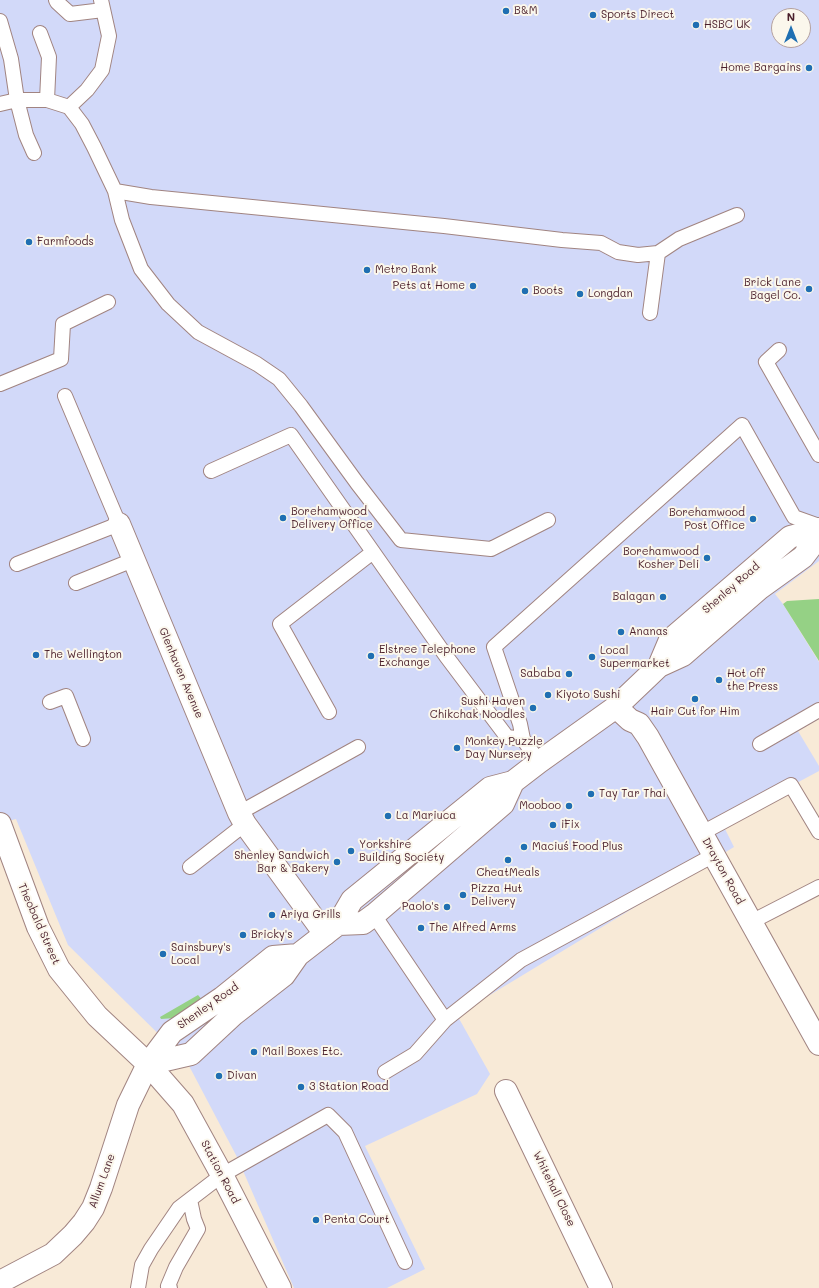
<!DOCTYPE html>
<html>
<head>
<meta charset="utf-8">
<style>
  body { margin:0 }
  #map { position:relative; width:819px; height:1288px; overflow:hidden; background:#f8ead7; font-family:Mali,sans-serif }
  canvas { display:block }
  .north { position:absolute; left:771px; top:8px; width:40px; height:40px; box-sizing:border-box; background:#fbf7ec; border:1px solid #b4a19f; border-radius:50%; rotate:0deg; font-size:11px; font-weight:700; line-height:16px; text-align:center; color:#4a1f2b }
  .north::after { content:''; display:block; margin:auto; width:14px; height:18px; background:#1f6fb2; clip-path:polygon(50% 0,100% 100%,50% 72%,0 100%) }
</style>
</head>
<body>
<div id="map">
<canvas width="819" height="1288"></canvas>
<div class="north">N</div>
</div>
<script>
const context = document.querySelector('canvas').getContext('2d');
context.lineJoin = 'round';
function fillPath(path, color) { context.fillStyle = color; context.fill(path, 'evenodd'); }
const poly = rows => new Path2D(rows.map(r => 'M' + r).join(''));
function trace(path, color, width, dash) { context.strokeStyle = color; context.lineWidth = width; context.lineCap = dash ? 'butt' : 'round'; context.setLineDash(dash || []); context.stroke(path); }
function drawText(font, color, halo, rows, align = 'center') {
  context.font = font + ' Mali,sans-serif'; context.lineWidth = 4; context.setLineDash([]); context.textBaseline = 'middle'; context.strokeStyle = halo; context.fillStyle = color; for (const [text, x, y, turn = 0] of rows) {
    context.save(); context.translate(x, y); context.rotate((+turn || 0) * Math.PI / 180); context.textAlign = isNaN(turn) ? turn : align; if (halo) context.strokeText(text, 0, 0); context.fillText(text, 0, 0); context.restore();
  }
}
const built = poly([
  [0,0,819,0,819,561,775,594,783,604,819,662,819,719,798,731,819,766,819,771,722,823,734,847,457,1015,490,1074,477,1094,365,1146,425,1269,387,1288,294,1288,237,1157,187,1062,68,945,16,819,0,823],
  [779,16,803,16,803,40,779,40]
]);
const green = poly([
  [819,599,819,661,783,604,787,601],
  [198,995,204,1002,175,1018,161,1019,160,1017]
]);
const lane = poly([
  [56,0,57,2,70,14,103,10],
  [0,21,11,59,17,100,26,135,34,153],
  [40,33,49,57,47,100],
  [0,104,17,100,47,100,69,107,82,124,94,147,115,191,122,220,141,269,168,304,198,332,257,364,279,379,301,406,357,483,401,540,491,549,548,520],
  [69,107,87,90,102,70,109,36,101,0],
  [115,191,151,197,444,226,562,240,601,243,618,252,638,255,658,253,679,239,737,215],
  [650,313,658,253],
  [779,350,766,362,819,455],
  [0,384,61,359,63,324,108,302],
  [211,471,291,435,446,656,507,737,523,739],
  [17,564,119,524,65,396],
  [76,583,133,560],
  [50,702,66,696,83,739],
  [329,712,280,624,373,552],
  [760,744,819,710],
  [539,762,523,739,520,724,494,647,742,425,794,517,819,526],
  [239,813,358,747],
  [702,833,791,785,819,832],
  [190,867,245,824],
  [374,915,445,1020,415,1054,385,1072],
  [751,922,819,887],
  [445,1020,521,960,714,855],
  [138,1288,142,1265,151,1249,179,1208,222,1175,328,1115,345,1132,405,1262],
  [170,1288,168,1286,176,1267,198,1229,194,1219,190,1200]
]);
const street = poly([
  [119,524,239,813,245,824,325,934],
  [616,707,630,720,639,724,648,737,819,1044],
  [148,1064,183,1104,222,1175,280,1288],
  [506,1091,601,1288]
]);
const secondary = poly([
  [659,666,670,640,790,537,819,529],
  [0,824,38,927,59,969,97,1016,148,1064],
  [338,924,363,923,374,915,503,804,513,782],
  [148,1064,191,1054,234,1014,284,975,298,955,338,924,352,900,490,788,513,782,539,762,616,707,659,666,683,655,760,588,803,557,819,536],
  [0,1282,53,1254,73,1235,84,1222,93,1208,101,1188,128,1105,148,1064,172,1032,222,998,273,957,298,955]
]);
const markers = [
  [506,11,4,"#1f6fb2"],
  [593,15,4,"#1f6fb2"],
  [696,25,4,"#1f6fb2"],
  [809,68,4,"#1f6fb2"],
  [29,242,4,"#1f6fb2"],
  [367,270,4,"#1f6fb2"],
  [473,286,4,"#1f6fb2"],
  [809,289,4,"#1f6fb2"],
  [525,291,4,"#1f6fb2"],
  [580,294,4,"#1f6fb2"],
  [283,518,4,"#1f6fb2"],
  [753,519,4,"#1f6fb2"],
  [707,558,4,"#1f6fb2"],
  [663,597,4,"#1f6fb2"],
  [621,632,4,"#1f6fb2"],
  [36,655,4,"#1f6fb2"],
  [371,656,4,"#1f6fb2"],
  [592,657,4,"#1f6fb2"],
  [569,674,4,"#1f6fb2"],
  [719,680,4,"#1f6fb2"],
  [548,695,4,"#1f6fb2"],
  [695,699,4,"#1f6fb2"],
  [533,708,4,"#1f6fb2"],
  [457,748,4,"#1f6fb2"],
  [591,794,4,"#1f6fb2"],
  [569,806,4,"#1f6fb2"],
  [388,816,4,"#1f6fb2"],
  [553,825,4,"#1f6fb2"],
  [524,847,4,"#1f6fb2"],
  [351,851,4,"#1f6fb2"],
  [508,860,4,"#1f6fb2"],
  [337,862,4,"#1f6fb2"],
  [463,895,4,"#1f6fb2"],
  [447,907,4,"#1f6fb2"],
  [272,915,4,"#1f6fb2"],
  [421,928,4,"#1f6fb2"],
  [243,935,4,"#1f6fb2"],
  [163,954,4,"#1f6fb2"],
  [254,1052,4,"#1f6fb2"],
  [219,1076,4,"#1f6fb2"],
  [301,1087,4,"#1f6fb2"],
  [316,1220,4,"#1f6fb2"]
];
const poiNames = [
  ["B&M",514,11],
  ["Sports Direct",601,15],
  ["HSBC UK",704,25],
  ["Home Bargains",801,68,"right"],
  ["Farmfoods",37,242],
  ["Metro Bank",375,270],
  ["Brick Lane",801,283,"right"],
  ["Bagel Co.",801,296,"right"],
  ["Pets at Home",465,286,"right"],
  ["Boots",533,291],
  ["Longdan",588,294],
  ["Borehamwood",291,512],
  ["Delivery Office",291,525],
  ["Borehamwood",745,513,"right"],
  ["Post Office",745,526,"right"],
  ["Borehamwood",699,552,"right"],
  ["Kosher Deli",699,565,"right"],
  ["Balagan",655,597,"right"],
  ["Ananas",629,632],
  ["Elstree Telephone",379,650],
  ["Exchange",379,663],
  ["Local",600,651],
  ["Supermarket",600,664],
  ["The Wellington",44,655],
  ["Sababa",561,674,"right"],
  ["Hot off",727,674],
  ["the Press",727,687],
  ["Kiyoto Sushi",556,695],
  ["Sushi Haven",525,702,"right"],
  ["Chikchak Noodles",525,715,"right"],
  ["Hair Cut for Him",695,712,"center"],
  ["Monkey Puzzle",465,742],
  ["Day Nursery",465,755],
  ["Tay Tar Thai",599,794],
  ["Mooboo",561,806,"right"],
  ["La Mariuca",396,816],
  ["iFix",561,825],
  ["Yorkshire",359,845],
  ["Building Society",359,858],
  ["Maciuś Food Plus",532,847],
  ["Shenley Sandwich",329,856,"right"],
  ["Bar & Bakery",329,869,"right"],
  ["CheatMeals",508,873,"center"],
  ["Pizza Hut",471,889],
  ["Delivery",471,902],
  ["Paolo's",439,907,"right"],
  ["Ariya Grills",280,915],
  ["The Alfred Arms",429,928],
  ["Bricky's",251,935],
  ["Sainsbury's",171,948],
  ["Local",171,961],
  ["Mail Boxes Etc.",262,1052],
  ["Divan",227,1076],
  ["3 Station Road",309,1087],
  ["Penta Court",324,1220]
];
const streetNames = [
  ["Shenley Road",731,588,-41],
  ["Glenhaven Avenue",181,673,67],
  ["Drayton Road",723,871,61],
  ["Theobald Street",39,924,66],
  ["Shenley Road",208,1006,-35],
  ["Station Road",220,1172,62],
  ["Allum Lane",102,1181,-70],
  ["Whitehall Close",554,1189,64]
];
fillPath(built, '#d2d9f9');
fillPath(green, '#95d185');
trace(lane, '#a18481', 16);
trace(street, '#a18481', 24);
trace(secondary, '#a18481', 24);
trace(lane, '#fff', 14);
trace(street, '#fff', 22);
trace(secondary, '#fff', 22);
for (const [x, y, r, color] of markers) { const dot = new Path2D(); dot.arc(x, y, r, 0, 2 * Math.PI); context.fillStyle = color; context.fill(dot); trace(dot, '#fbf7ec', 1.5); }
drawText('11px', '#4a1f2b', '#fbf7ec', poiNames, 'left');
drawText('11px', '#4a1f2b', '#fbf7ec', streetNames);
</script>
</body>
</html>
